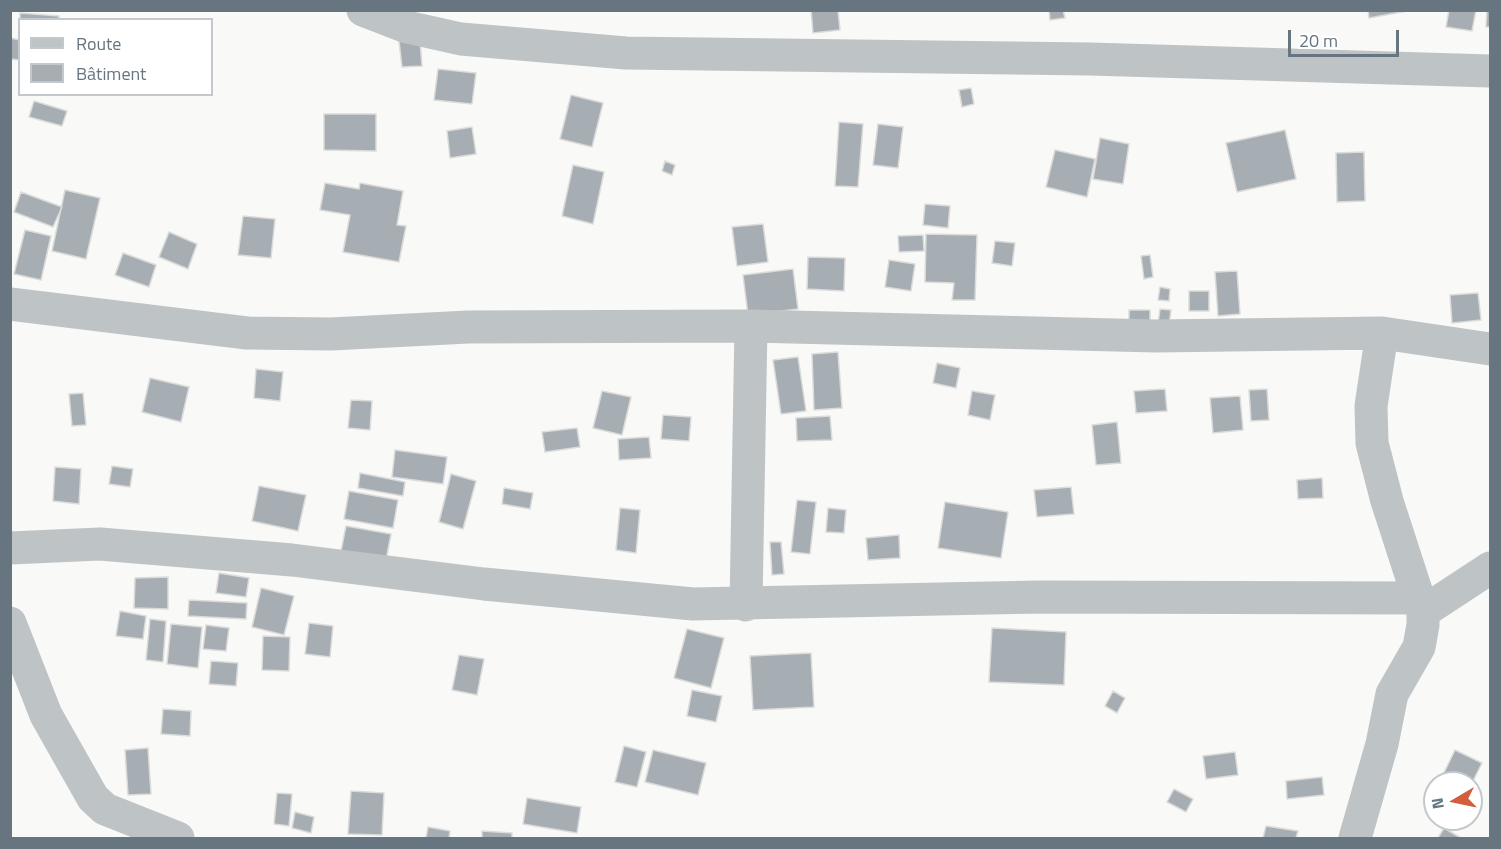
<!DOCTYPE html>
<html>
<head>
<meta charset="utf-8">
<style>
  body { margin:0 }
  #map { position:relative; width:1501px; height:849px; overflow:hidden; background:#f9f9f7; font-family:"Titillium Web",sans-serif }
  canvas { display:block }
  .frame { position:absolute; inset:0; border:12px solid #66757f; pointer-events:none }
  .legend { position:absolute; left:18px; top:18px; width:195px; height:78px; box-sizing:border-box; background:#fff; border:2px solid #c2c8cc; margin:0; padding:8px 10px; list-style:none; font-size:18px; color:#66757f }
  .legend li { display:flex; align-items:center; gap:12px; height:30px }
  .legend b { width:30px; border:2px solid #c2c8cc }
  .north { position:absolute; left:1423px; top:771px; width:60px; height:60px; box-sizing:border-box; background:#fff; border:2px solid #c2c8cc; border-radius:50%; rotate:261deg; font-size:16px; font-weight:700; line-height:24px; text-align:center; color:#66757f }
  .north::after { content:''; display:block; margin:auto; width:21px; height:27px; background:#d25e3e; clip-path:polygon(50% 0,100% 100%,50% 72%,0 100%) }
  .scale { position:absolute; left:1288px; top:30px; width:111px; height:27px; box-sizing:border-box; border:3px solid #66757f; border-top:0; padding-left:8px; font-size:18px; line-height:21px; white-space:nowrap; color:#66757f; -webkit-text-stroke:4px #fff; paint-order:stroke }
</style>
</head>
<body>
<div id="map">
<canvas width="1501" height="849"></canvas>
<div class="frame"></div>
<ul class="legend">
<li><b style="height:8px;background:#bec3c6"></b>Route</li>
<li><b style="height:16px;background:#a6aeb3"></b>Bâtiment</li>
</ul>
<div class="north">N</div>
<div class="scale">20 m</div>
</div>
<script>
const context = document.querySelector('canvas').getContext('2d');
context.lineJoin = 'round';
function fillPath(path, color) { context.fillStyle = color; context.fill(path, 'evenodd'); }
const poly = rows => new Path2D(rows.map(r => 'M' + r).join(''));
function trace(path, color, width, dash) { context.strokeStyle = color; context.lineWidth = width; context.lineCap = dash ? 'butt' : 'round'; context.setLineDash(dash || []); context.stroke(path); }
const building = poly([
  [811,10,838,10,840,30,813,33,811,10],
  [1049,10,1063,10,1065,18,1050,20,1049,10],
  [1368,10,1412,10,1369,18,1368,10],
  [1449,10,1476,10,1472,31,1446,27,1449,10],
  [1487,10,1490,10,1490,27,1486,27,1487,10],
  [20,13,59,16,59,20,20,20,20,13],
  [10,38,20,40,20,60,10,59,10,38],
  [420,40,422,66,402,67,399,41,420,40],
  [438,69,476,73,472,104,434,100,438,69],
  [971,88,974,104,962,107,959,90,971,88],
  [571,95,603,103,592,147,560,139,571,95],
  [34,101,67,111,62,126,29,117,34,101],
  [324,114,376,114,376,151,324,150,324,114],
  [839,122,863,124,858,187,835,186,839,122],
  [878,124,903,127,898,168,873,165,878,124],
  [472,127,476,154,450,158,447,131,472,127],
  [1285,130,1296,179,1237,192,1226,143,1285,130],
  [1100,138,1129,144,1123,184,1093,179,1100,138],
  [1055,150,1095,159,1087,197,1046,187,1055,150],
  [1364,152,1365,201,1337,202,1336,153,1364,152],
  [665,161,675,165,672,175,662,171,665,161],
  [573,165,604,172,593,224,562,216,573,165],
  [325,183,359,189,360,183,403,191,397,225,406,226,399,262,343,252,350,215,320,210,325,183],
  [65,190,100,198,86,259,52,251,65,190],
  [21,192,62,207,53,227,14,212,21,192],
  [925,204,950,206,948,228,923,225,925,204],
  [243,216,275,219,271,258,238,255,243,216],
  [763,224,768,262,737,266,732,227,763,224],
  [25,230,51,236,41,280,14,274,25,230],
  [169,232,197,244,188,269,159,257,169,232],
  [926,234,977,235,975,300,952,300,954,283,925,282,926,234],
  [923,235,924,251,899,252,898,236,923,235],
  [995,241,1015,243,1012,266,992,263,995,241],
  [123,253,156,265,149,287,115,275,123,253],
  [1150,255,1153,277,1144,279,1141,256,1150,255],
  [808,257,845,258,844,291,807,289,808,257],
  [889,260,915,264,911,291,885,287,889,260],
  [793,269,798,309,748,315,743,275,793,269],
  [1237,271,1240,314,1218,316,1215,272,1237,271],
  [1160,287,1170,289,1169,301,1158,300,1160,287],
  [1189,291,1209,291,1209,311,1189,311,1189,291],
  [1478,293,1481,320,1452,323,1450,295,1478,293],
  [1160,309,1171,310,1168,332,1157,332,1160,309],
  [1129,310,1150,310,1150,325,1129,325,1129,310],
  [838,352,842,408,814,410,812,354,838,352],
  [798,357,806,411,781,414,773,360,798,357],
  [937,363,960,368,956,388,933,383,937,363],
  [256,369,283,372,280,401,254,398,256,369],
  [150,378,189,387,181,422,142,412,150,378],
  [1165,389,1167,411,1136,413,1134,391,1165,389],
  [1267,389,1269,420,1251,421,1249,390,1267,389],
  [602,391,631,397,622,435,593,428,602,391],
  [972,391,995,395,990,420,968,415,972,391],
  [83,393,86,425,72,426,69,394,83,393],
  [1240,396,1243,430,1213,433,1210,398,1240,396],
  [351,400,372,401,370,430,348,428,351,400],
  [663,415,691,417,689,441,661,439,663,415],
  [830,416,832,440,797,441,796,418,830,416],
  [1117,422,1121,463,1096,465,1092,425,1117,422],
  [577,428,580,447,545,452,542,432,577,428],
  [649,437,651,458,619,460,618,439,649,437],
  [395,450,447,457,443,484,392,477,395,450],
  [112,466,133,469,130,487,109,484,112,466],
  [55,467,81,469,79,504,53,501,55,467],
  [360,473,405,482,403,496,358,488,360,473],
  [451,474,476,481,463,529,439,522,451,474],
  [1322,478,1323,498,1298,499,1297,480,1322,478],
  [259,486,306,495,298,531,252,521,259,486],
  [1071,487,1074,514,1037,517,1034,490,1071,487],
  [504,488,533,493,530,509,502,504,504,488],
  [349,491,398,500,393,528,344,519,349,491],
  [797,500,816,502,810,554,791,552,797,500],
  [945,502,1008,512,1001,558,938,548,945,502],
  [620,508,640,510,636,553,616,550,620,508],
  [828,508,846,510,844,533,826,532,828,508],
  [346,526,391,534,386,560,341,551,346,526],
  [899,535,900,558,868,560,866,538,899,535],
  [770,542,781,542,784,574,772,575,770,542],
  [219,573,249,578,246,597,216,593,219,573],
  [168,577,168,609,134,608,135,578,168,577],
  [261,588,294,596,284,635,252,627,261,588],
  [189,600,247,603,246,619,188,616,189,600],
  [120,611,146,616,143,639,116,636,120,611],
  [150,619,166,621,163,662,146,660,150,619],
  [309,623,333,626,330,657,305,654,309,623],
  [171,624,202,627,198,668,167,664,171,624],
  [206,625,229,628,226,651,203,649,206,625],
  [992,628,1066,632,1064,685,989,682,992,628],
  [687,629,724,638,711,688,674,678,687,629],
  [263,636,290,637,289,671,262,670,263,636],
  [811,653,814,707,753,710,750,656,811,653],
  [459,655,484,659,477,695,452,690,459,655],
  [211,661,238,663,236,686,209,684,211,661],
  [692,690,722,696,716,722,687,716,692,690],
  [1113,691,1125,698,1117,713,1105,706,1113,691],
  [163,709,191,711,190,736,161,734,163,709],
  [624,746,646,752,637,787,615,782,624,746],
  [148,748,151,794,128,795,125,750,148,748],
  [653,750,706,763,698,795,645,782,653,750],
  [1455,750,1482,763,1471,785,1440,781,1455,750],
  [1235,752,1238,775,1206,779,1203,756,1235,752],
  [1322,777,1324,795,1287,799,1286,781,1322,777],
  [1174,789,1193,799,1186,812,1167,802,1174,789],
  [351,791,384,793,382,835,348,834,351,791],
  [277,793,292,794,289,826,274,824,277,793],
  [527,798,581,807,577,833,523,824,527,798],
  [295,812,314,817,311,833,292,828,295,812],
  [1266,826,1298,831,1296,838,1263,838,1266,826],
  [428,827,450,831,449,838,426,838,428,827],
  [1444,828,1461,838,1438,838,1444,828],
  [482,831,512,833,512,838,482,838,482,831]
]);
const street = poly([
  [363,10,407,27,461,39,626,53,1090,59,1490,71],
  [10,304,247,333,331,334,468,327,751,326,1156,336,1382,333,1490,349],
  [10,548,100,544,292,560,484,584,693,604,1039,597,1419,598],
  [746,605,751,326],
  [1423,612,1490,568],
  [10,623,46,715,93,798,105,809,178,838],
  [1355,838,1382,744,1392,694,1419,647,1423,625,1423,612,1387,501,1372,443,1371,406,1382,333]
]);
fillPath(building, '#a6aeb3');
trace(building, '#dbdbd9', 1.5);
trace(street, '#bec3c6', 33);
</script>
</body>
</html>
